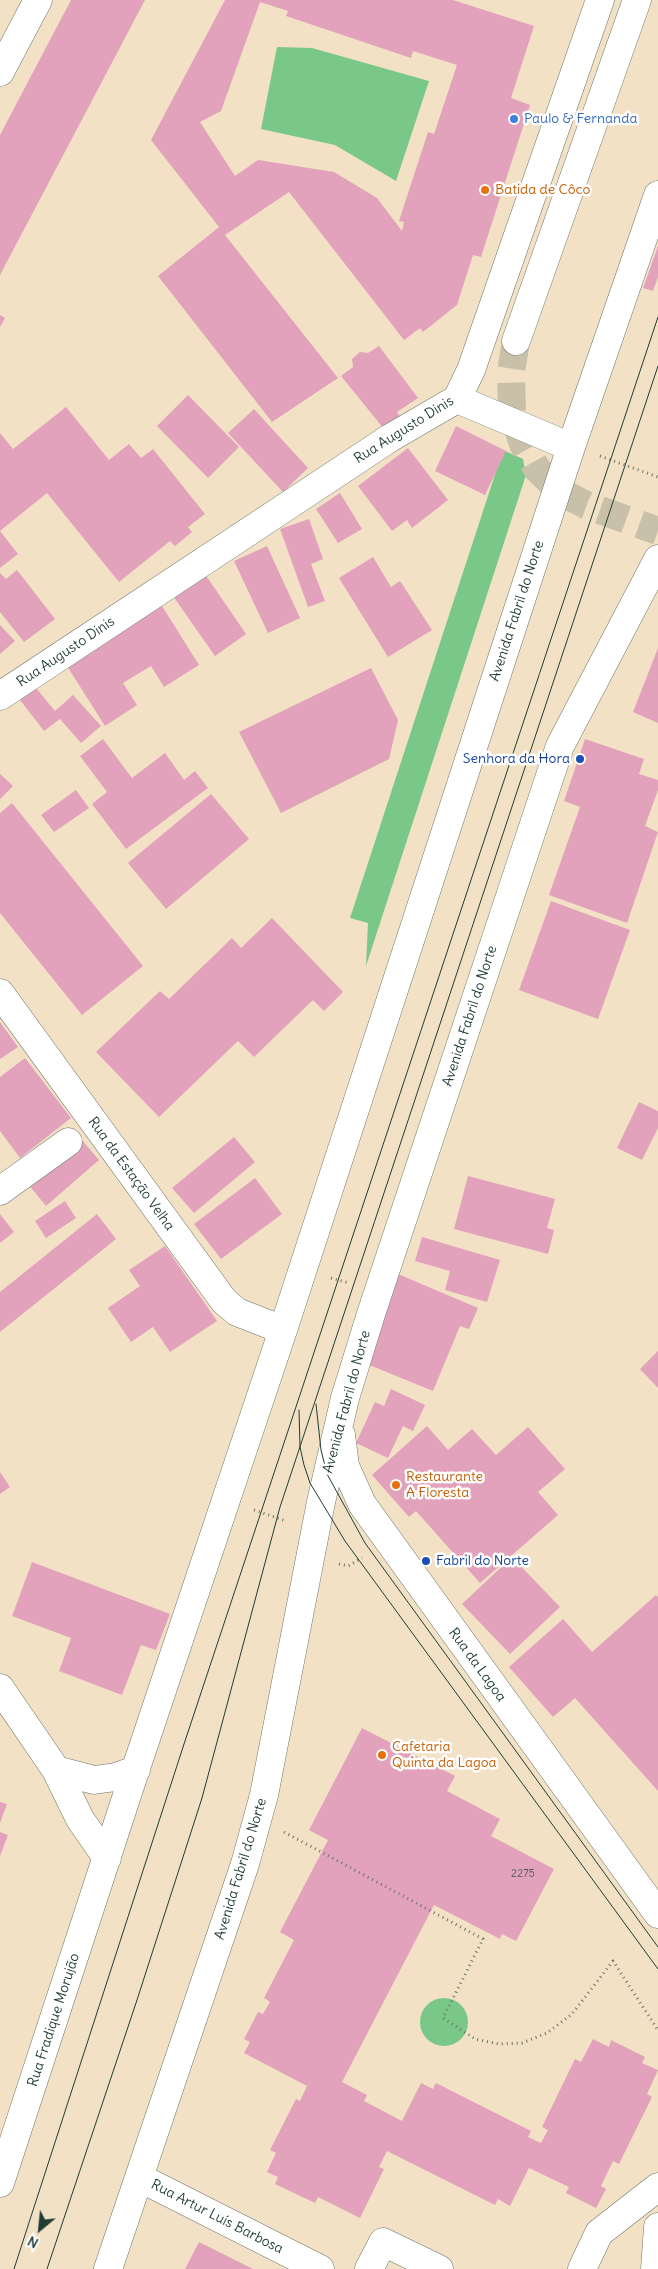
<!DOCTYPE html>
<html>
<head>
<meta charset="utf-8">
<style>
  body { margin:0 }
  #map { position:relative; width:658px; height:2269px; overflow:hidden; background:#f3e1c6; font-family:Delius,sans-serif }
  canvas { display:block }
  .north { position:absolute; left:15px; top:2204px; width:50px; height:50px; -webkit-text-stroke:4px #fff; paint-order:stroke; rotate:208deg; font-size:14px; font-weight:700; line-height:20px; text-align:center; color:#1f3d34 }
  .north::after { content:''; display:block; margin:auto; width:18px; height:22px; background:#1f3d34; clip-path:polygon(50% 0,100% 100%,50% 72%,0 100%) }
</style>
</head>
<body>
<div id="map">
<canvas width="658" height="2269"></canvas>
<div class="north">N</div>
</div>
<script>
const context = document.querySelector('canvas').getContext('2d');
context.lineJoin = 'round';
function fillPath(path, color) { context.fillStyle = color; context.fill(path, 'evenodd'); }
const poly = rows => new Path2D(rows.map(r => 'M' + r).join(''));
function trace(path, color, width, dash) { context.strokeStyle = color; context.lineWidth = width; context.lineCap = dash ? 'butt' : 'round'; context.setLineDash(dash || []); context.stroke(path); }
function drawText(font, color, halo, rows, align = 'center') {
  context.font = font + ' Delius,sans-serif'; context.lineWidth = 5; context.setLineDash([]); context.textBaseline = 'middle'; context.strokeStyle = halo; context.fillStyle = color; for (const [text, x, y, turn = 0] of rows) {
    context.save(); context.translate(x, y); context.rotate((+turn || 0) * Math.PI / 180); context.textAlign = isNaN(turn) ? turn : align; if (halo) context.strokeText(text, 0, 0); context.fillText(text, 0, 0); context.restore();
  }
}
const green = poly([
  [277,47,312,48,429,81,396,181,335,145,261,129],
  [503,450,523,459,526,475,366,966,368,923,350,918],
  '420 2022a24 24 0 1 1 48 0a24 24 0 1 1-48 0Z'
]);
const building = poly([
  [71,0,145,0,0,275,0,135],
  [225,0,453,0,534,26,511,98,530,105,481,257,473,255,457,305,423,332,420,328,404,340,289,192,225,235,338,378,272,422,158,276,219,227,151,140],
  [260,2,288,11,286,16,411,58,413,51,457,65,434,134,428,132,399,221,404,222,402,231,377,198,334,172,258,160,235,176,200,122,221,111],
  [658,246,658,277,653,291,643,288],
  [0,315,5,318,0,327],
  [379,346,418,398,397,412,401,418,384,429,341,376,353,367,352,359,360,352,368,353],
  [188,395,239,447,208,478,157,426],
  [66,407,109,460,129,444,141,458,153,449,205,514,188,527,192,532,175,546,170,541,119,582,47,493,0,531,18,554,0,568,0,433,13,449],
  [254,409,308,468,283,492,228,433],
  [456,426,506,451,485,495,435,471],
  [408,448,448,500,412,528,407,520,392,531,358,486],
  [340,493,362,529,338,543,316,509],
  [309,519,323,559,311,564,325,601,308,607,280,529],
  [267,546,300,618,268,633,234,561],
  [373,557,391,587,400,581,432,630,388,657,339,578],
  [17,570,55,619,24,642,0,612,0,573,6,579],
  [205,574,246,634,215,656,173,596],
  [162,606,199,665,164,687,151,666,123,683,137,705,105,726,67,666],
  [0,625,15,641,0,654],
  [658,648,658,723,633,712],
  [371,668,398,720,389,759,281,813,239,732],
  [36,688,55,711,73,695,101,726,81,743,60,719,44,731,20,700],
  [103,739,132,778,165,753,184,780,195,771,208,788,126,849,92,804,107,792,80,756],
  [585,739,644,759,639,774,658,780,658,790,645,826,658,832,627,923,549,895,580,807,564,801],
  [0,774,13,786,0,799],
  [76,790,89,808,54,832,41,815],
  [211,794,249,839,166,909,128,863],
  [12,803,143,966,82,1015,0,913,0,813],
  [551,901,630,930,598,1019,519,990],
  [272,918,343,992,324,1011,313,1000,254,1057,238,1041,159,1117,96,1052,160,991,169,999,232,938,241,948],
  [0,1022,18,1047,0,1059],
  [25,1058,71,1118,20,1158,0,1131,0,1077],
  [639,1102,658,1111,658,1128,642,1160,617,1148],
  [234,1137,255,1162,194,1213,172,1188],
  [81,1139,99,1160,46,1206,28,1184],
  [468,1176,555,1199,547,1228,554,1230,548,1254,454,1229],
  [255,1178,282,1214,221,1259,194,1224],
  [65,1201,76,1218,46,1238,35,1221],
  [0,1214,14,1232,0,1243],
  [97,1214,116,1239,0,1332,0,1292],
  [422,1237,500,1260,487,1302,445,1290,450,1271,415,1261],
  [165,1246,217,1321,170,1352,153,1327,131,1342,108,1308,140,1286,129,1270],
  [398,1274,478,1308,469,1329,460,1326,433,1391,362,1362],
  [658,1351,658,1388,640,1369],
  [391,1389,425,1405,413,1431,403,1426,388,1458,356,1443,375,1402,384,1406],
  [427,1426,448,1450,472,1429,496,1455,528,1427,565,1469,538,1492,558,1515,480,1583,416,1511,409,1517,372,1475],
  [0,1472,10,1487,0,1494],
  [512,1557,560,1607,510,1654,462,1604],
  [32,1562,170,1614,156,1650,141,1645,122,1695,59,1671,71,1638,12,1616],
  [656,1595,658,1597,658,1791,575,1698,553,1717,509,1667,563,1619,592,1652],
  [362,1728,455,1776,447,1791,500,1819,491,1836,554,1869,516,1941,502,1934,500,1939,434,1905,342,2082,367,2095,364,2101,402,2121,421,2083,433,2089,436,2083,531,2131,528,2137,541,2143,548,2130,542,2127,575,2059,581,2062,593,2039,609,2047,611,2040,645,2057,642,2063,658,2070,647,2094,652,2097,619,2164,613,2161,601,2186,606,2189,596,2208,566,2193,569,2187,529,2168,510,2206,498,2199,495,2205,387,2151,379,2167,384,2169,360,2218,318,2197,315,2203,275,2184,278,2177,267,2172,276,2153,270,2150,296,2099,300,2101,307,2086,244,2053,250,2042,244,2039,258,2012,263,2014,270,2002,264,1998,294,1940,280,1932,328,1840,309,1830],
  [0,1802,7,1804,0,1823],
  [0,1832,8,1835,0,1856],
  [199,2242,253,2269,185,2269]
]);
const majorTunnel = poly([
  [516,341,511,372,512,411,523,444,537,469,561,492,586,505,658,531]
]);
const path = poly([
  [600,456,658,477],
  [331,1278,349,1283],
  [254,1510,286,1521],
  [339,1564,348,1566,362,1558],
  [284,1832,483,1939,443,2018,475,2039,499,2044,522,2043,547,2033,572,2014,613,1961,658,2030]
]);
const minor = poly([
  [0,72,38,0],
  [457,399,571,447],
  [0,696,390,438,457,399,471,370,600,0],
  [0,993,224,1301,237,1312,283,1330],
  [0,1191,68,1142],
  [341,1435,345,1466,362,1504,658,1914],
  [0,1688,56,1770,80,1819,107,1858],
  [56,1770,94,1780,116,1777,136,1770],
  [140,2178,320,2269],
  [0,2183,131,1783,283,1330,571,447,658,195],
  [108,2269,245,1864,264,1795,321,1502,345,1398,371,1314,560,746,658,559],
  [369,2269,383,2242,439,2269],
  [582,2269,599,2233,658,2187],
  [655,2269,658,2227]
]);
const major = poly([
  [516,341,637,0]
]);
const tram = poly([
  [316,1404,321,1450,327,1474,365,1543,658,1947],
  [299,1410,300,1447,304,1465,310,1483,345,1541,658,1969],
  [14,2269,184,1744,658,317],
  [47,2269,137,2000,202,1798,280,1507,658,366]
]);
const markers = [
  [514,119,5,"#3f7fe0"],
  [485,190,5,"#e8710a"],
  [580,759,5,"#1a4fb4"],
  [396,1485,5,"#e8710a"],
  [426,1561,5,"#1a4fb4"],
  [382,1755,5,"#e8710a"]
];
const numberNames = [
  ["2275",523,1874]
];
const shopNames = [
  ["Paulo & Fernanda",524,119]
];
const foodNames = [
  ["Batida de Côco",495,190],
  ["Restaurante",406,1477],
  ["A Floresta",406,1493],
  ["Cafetaria",392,1747],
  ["Quinta da Lagoa",392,1763]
];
const streetNames = [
  ["Rua Augusto Dinis",404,430,-32],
  ["Avenida Fabril do Norte",517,611,-72],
  ["Rua Augusto Dinis",66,652,-34],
  ["Avenida Fabril do Norte",470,1016,-72],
  ["Rua da Estação Velha",131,1174,54],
  ["Avenida Fabril do Norte",347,1402,-75],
  ["Rua da Lagoa",477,1665,54],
  ["Avenida Fabril do Norte",241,1869,-73],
  ["Rua Fradique Morujão",54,2020,-72],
  ["Rua Artur Luís Barbosa",217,2217,27]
];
const transitNames = [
  ["Senhora da Hora",570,759],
  ["Fabril do Norte",436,1561,"left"]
];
fillPath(green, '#7ac887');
fillPath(building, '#e2a2bc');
trace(majorTunnel, '#c9c0a9', 28, [28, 14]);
trace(minor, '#697667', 29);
trace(major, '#697667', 29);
trace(path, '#697667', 3, [1, 4]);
trace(minor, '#fff', 28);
trace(major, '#fff', 28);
trace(tram, '#1f3d34', 1);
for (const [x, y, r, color] of markers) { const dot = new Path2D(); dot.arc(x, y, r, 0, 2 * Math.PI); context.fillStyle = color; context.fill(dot); trace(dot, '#fff', 2); }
drawText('11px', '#505656', null, numberNames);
drawText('14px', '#366cbe', '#fff', shopNames, 'left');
drawText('14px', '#c56008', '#fff', foodNames, 'left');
drawText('14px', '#1f3d34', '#fff', streetNames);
drawText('14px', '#164399', '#fff', transitNames, 'right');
</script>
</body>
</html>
